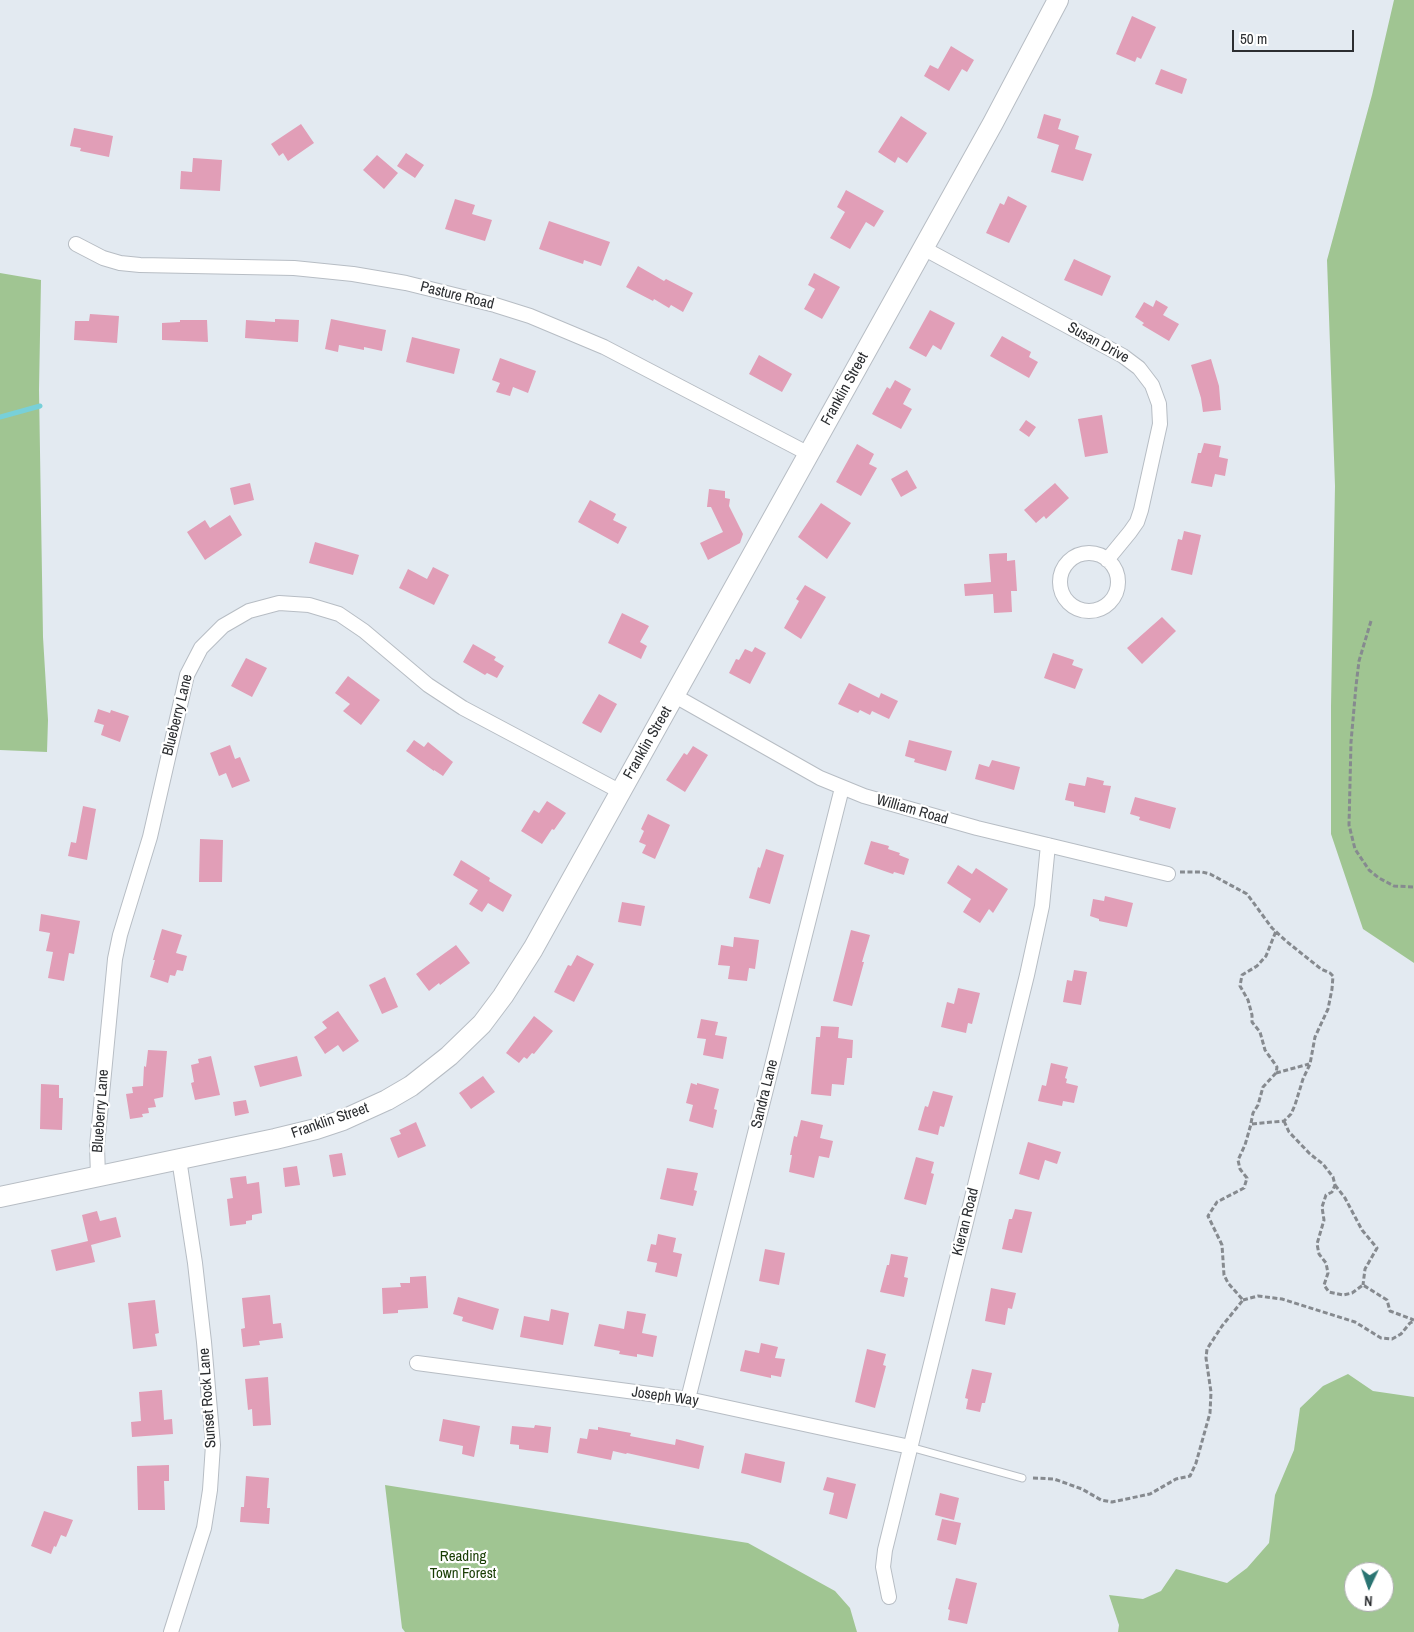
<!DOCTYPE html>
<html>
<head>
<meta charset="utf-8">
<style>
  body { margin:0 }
  #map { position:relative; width:1414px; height:1632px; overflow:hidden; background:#e3eaf1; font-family:"Archivo Narrow",sans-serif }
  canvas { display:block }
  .north { position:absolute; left:1344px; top:1562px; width:50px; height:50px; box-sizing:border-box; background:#fff; border:1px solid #ababad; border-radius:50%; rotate:183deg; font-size:14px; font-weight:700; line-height:20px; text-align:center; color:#2c2e31 }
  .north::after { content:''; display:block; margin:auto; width:18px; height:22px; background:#2a7472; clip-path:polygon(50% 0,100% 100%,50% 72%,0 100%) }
  .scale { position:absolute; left:1232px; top:30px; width:122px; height:22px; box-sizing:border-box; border:2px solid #2c2e31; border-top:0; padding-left:6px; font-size:15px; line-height:18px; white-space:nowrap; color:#2c2e31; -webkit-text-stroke:4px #fff; paint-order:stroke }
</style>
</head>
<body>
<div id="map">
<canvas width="1414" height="1632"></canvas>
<div class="north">N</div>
<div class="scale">50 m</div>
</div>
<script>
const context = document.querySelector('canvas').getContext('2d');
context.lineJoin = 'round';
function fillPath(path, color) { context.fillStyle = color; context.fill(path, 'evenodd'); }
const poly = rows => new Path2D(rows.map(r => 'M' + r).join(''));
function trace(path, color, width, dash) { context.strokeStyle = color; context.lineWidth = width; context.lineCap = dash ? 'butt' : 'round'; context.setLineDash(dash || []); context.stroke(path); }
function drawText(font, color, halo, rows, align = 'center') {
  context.font = font + ' "Archivo Narrow",sans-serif'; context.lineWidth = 4.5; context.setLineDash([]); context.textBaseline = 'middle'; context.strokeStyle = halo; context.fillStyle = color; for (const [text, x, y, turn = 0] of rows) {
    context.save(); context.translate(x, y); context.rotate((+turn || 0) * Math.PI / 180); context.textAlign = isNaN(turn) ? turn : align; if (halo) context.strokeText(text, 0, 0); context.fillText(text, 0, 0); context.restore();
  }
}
const green = poly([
  [1394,0,1414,0,1414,963,1363,929,1331,834,1331,706,1335,486,1327,260,1372,95],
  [0,273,41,280,39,390,43,637,48,720,47,752,0,750],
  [1348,1374,1373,1391,1414,1397,1414,1632,1118,1632,1119,1625,1109,1595,1143,1599,1161,1591,1176,1569,1227,1583,1247,1568,1269,1543,1275,1495,1294,1450,1300,1408,1323,1386],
  [1354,1572,1384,1572,1384,1602,1354,1602],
  [385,1485,748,1543,835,1591,850,1608,857,1632,405,1632,402,1628]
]);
const stream = poly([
  [0,417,40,406]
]);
const building = poly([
  [1132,16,1156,27,1141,59,1137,57,1135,62,1116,54],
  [951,46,974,60,967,72,962,69,949,91,924,76,930,65,938,69],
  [1161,69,1187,79,1182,94,1155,84],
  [1044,114,1061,119,1058,129,1079,136,1075,149,1092,154,1083,181,1051,172,1059,145,1037,138],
  [901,116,927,133,907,163,898,157,895,163,878,152],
  [301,124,314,143,288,161,283,153,279,156,271,144],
  [74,128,113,136,109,157,80,151,81,148,70,146],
  [406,153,424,165,415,178,397,166],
  [377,155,398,173,384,189,363,170],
  [193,158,222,160,220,191,180,189,181,171,192,172],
  [846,190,884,211,874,227,866,222,850,249,830,238,845,212,837,207],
  [1008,196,1027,206,1009,243,986,233,1000,203,1004,205],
  [455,199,475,205,472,214,492,220,485,241,445,229],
  [549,221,610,242,601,266,584,260,583,264,539,249],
  [1074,259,1111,276,1102,296,1064,280],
  [638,266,664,281,666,279,693,293,683,312,671,305,669,308,654,299,653,301,626,287],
  [814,273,840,287,822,319,804,309,815,289,808,285],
  [1156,300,1168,307,1163,315,1179,324,1169,341,1142,325,1144,323,1135,317,1144,302,1153,307],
  [930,310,955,323,941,350,933,345,926,357,909,348],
  [90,314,119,316,117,343,74,340,75,321,89,321],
  [275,319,299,320,298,342,245,338,246,320,275,322],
  [331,319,386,330,382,351,364,347,364,350,339,345,338,352,325,349],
  [180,320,207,320,208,342,162,340,162,323,180,322],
  [1002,336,1031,352,1029,357,1038,362,1029,378,990,356],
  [412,337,460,349,454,374,406,362],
  [759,355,792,374,782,392,749,374],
  [500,358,536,371,528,393,513,387,510,396,496,392,500,383,492,380],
  [1211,359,1219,386,1221,410,1203,412,1201,398,1191,365],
  [895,380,911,389,903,404,912,409,901,429,872,414,887,387,890,389],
  [1102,415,1108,453,1085,457,1078,419],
  [1026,420,1036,427,1029,437,1019,430],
  [1204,443,1221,446,1219,457,1228,459,1225,476,1215,474,1212,487,1191,483,1198,453,1201,453],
  [857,444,874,454,869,464,877,468,861,496,836,482],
  [907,470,917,488,901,497,891,479],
  [250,483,254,500,234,505,230,488],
  [1055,483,1069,498,1046,519,1044,516,1036,523,1024,510],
  [709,489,725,491,725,498,730,499,729,506,743,534,740,543,708,560,700,543,723,532,711,507,707,507],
  [590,500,616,514,613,520,627,527,618,544,578,522],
  [821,503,851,523,827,559,798,537],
  [230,515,242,535,205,560,187,532,205,520,210,528],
  [1184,531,1201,535,1192,575,1171,570,1178,539,1182,540],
  [315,542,359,555,353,575,309,563],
  [1007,553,1007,561,1015,560,1017,591,1011,591,1012,612,994,613,993,594,965,596,964,584,991,582,989,554],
  [433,567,449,575,434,605,399,588,408,569,427,579],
  [805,585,826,597,801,639,784,628,799,601,796,599],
  [622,613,649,626,640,642,647,646,641,659,608,643],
  [1162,617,1176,631,1142,664,1127,648],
  [473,644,496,657,494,660,504,666,497,678,487,673,485,675,463,662],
  [755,647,766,653,750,684,729,673,736,659,739,660,745,649,752,652],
  [1053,653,1074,660,1072,665,1083,669,1075,689,1044,678],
  [246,658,267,668,252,697,231,686],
  [348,676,380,700,361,725,343,711,350,704,335,693],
  [849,683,879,698,881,693,898,701,889,719,872,711,870,715,860,710,858,713,838,704],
  [599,694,617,704,601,733,582,723],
  [98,709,110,713,111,710,129,716,120,742,101,735,104,725,94,722],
  [414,740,424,747,428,742,453,762,443,776,434,770,434,771,406,751],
  [909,740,952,751,946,771,914,762,915,759,905,756],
  [230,745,235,759,240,757,250,781,232,788,226,773,219,776,210,753],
  [693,746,708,755,685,792,666,780,684,753,687,755],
  [992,760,1020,767,1014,790,975,779,979,764,989,767],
  [1087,777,1104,781,1103,785,1111,786,1105,813,1074,806,1074,802,1065,800,1069,783,1085,786],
  [1135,797,1176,808,1170,829,1139,820,1140,817,1130,814],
  [547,801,566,813,554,830,552,829,542,844,521,831,534,810,539,813],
  [83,806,96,809,87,860,68,856,71,842,76,843],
  [648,814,670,825,655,859,642,853,646,845,639,842,644,831,641,829],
  [200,839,223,840,222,882,199,882],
  [871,841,889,846,888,849,900,853,899,855,909,859,904,875,894,872,893,874,864,864],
  [766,849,784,855,770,904,749,898,758,867,760,868],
  [461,860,490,878,489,881,512,895,503,912,488,903,482,912,469,904,478,890,453,875],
  [958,865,972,874,976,868,1008,889,993,913,989,909,980,923,963,912,971,899,947,883],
  [1105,896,1133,903,1127,927,1099,921,1099,919,1090,916,1093,899,1104,901],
  [622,902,645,906,641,926,618,922],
  [41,914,80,921,74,954,69,953,64,981,48,978,53,952,46,951,50,933,39,931],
  [162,929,182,935,176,953,187,956,183,971,177,970,175,976,170,975,168,983,150,977,155,960,153,960],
  [851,930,870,935,862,962,864,962,852,1006,833,1001],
  [734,937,759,940,755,969,749,968,747,981,728,979,730,966,718,965,721,945,733,947],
  [456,945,470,963,440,985,439,983,429,991,416,974],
  [577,955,594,964,574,1002,554,992,568,965,571,966],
  [1074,970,1087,972,1081,1005,1063,1002,1067,980,1072,981],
  [385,977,398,1007,382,1014,369,985],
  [958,988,980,993,972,1024,968,1023,966,1033,941,1027,947,1002,954,1004],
  [338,1011,359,1041,343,1052,338,1045,325,1054,314,1037,327,1028,322,1022],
  [534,1016,553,1031,534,1054,532,1053,527,1059,524,1057,519,1063,506,1053],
  [701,1019,718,1022,715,1035,727,1037,723,1059,703,1055,706,1039,697,1038],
  [821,1026,839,1027,838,1038,853,1040,852,1058,847,1058,844,1085,832,1084,831,1096,811,1094,816,1037,820,1037],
  [148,1050,167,1051,163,1097,154,1099,156,1107,148,1108,149,1113,142,1114,143,1117,130,1119,126,1094,133,1093,132,1087,143,1086,144,1066,146,1067],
  [211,1056,220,1095,195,1100,191,1083,194,1082,191,1065,199,1063,198,1059],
  [297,1056,302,1076,260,1087,254,1066],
  [1051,1063,1068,1067,1065,1078,1067,1079,1066,1083,1078,1086,1074,1103,1063,1101,1062,1106,1038,1101,1042,1085,1046,1086],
  [483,1076,495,1092,471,1109,459,1093],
  [691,1083,697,1085,697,1083,719,1089,714,1109,717,1110,713,1128,689,1121,693,1105,686,1103],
  [41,1084,59,1085,59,1098,63,1098,62,1130,40,1129],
  [933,1091,953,1096,944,1127,940,1126,938,1135,918,1130,925,1106,928,1107],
  [246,1100,249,1113,235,1116,233,1102],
  [801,1120,823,1125,820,1138,833,1141,829,1158,819,1156,814,1178,789,1172,792,1155,790,1155,794,1136,797,1137],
  [416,1122,426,1146,398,1158,390,1138,401,1134,399,1130],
  [1028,1142,1061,1152,1057,1164,1045,1160,1039,1180,1019,1174],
  [342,1153,346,1175,333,1177,329,1155],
  [916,1157,934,1162,931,1173,934,1174,926,1205,904,1199],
  [297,1166,300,1185,285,1187,283,1168],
  [667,1168,698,1173,694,1190,697,1191,693,1206,660,1199],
  [246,1176,247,1184,259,1182,262,1213,252,1215,252,1220,246,1221,246,1224,230,1226,227,1199,233,1198,230,1178],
  [1015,1209,1032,1212,1022,1253,1002,1249,1009,1219,1012,1219],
  [97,1211,100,1221,116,1217,121,1237,91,1245,95,1262,56,1271,51,1250,88,1241,82,1215],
  [658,1234,676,1238,673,1252,682,1254,677,1277,655,1272,657,1263,647,1261,651,1244,656,1245],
  [765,1249,785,1253,779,1285,759,1281],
  [891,1254,908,1257,904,1277,908,1278,904,1297,880,1292,887,1265,889,1265],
  [426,1276,428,1308,398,1310,398,1313,383,1314,382,1288,401,1287,400,1283,410,1283,410,1277],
  [991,1288,1016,1293,1012,1309,1008,1308,1005,1325,985,1321],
  [270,1295,273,1324,281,1323,283,1338,259,1341,260,1345,243,1347,241,1329,245,1328,242,1298],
  [458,1297,499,1309,493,1330,462,1321,463,1317,453,1314],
  [155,1300,159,1333,155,1334,157,1346,133,1349,128,1303],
  [551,1309,569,1313,563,1345,520,1337,524,1316,549,1321],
  [627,1311,646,1314,642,1333,657,1336,653,1357,637,1354,637,1357,619,1354,620,1351,594,1346,599,1324,624,1329],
  [761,1343,778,1347,775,1358,785,1359,781,1377,771,1375,771,1378,740,1371,745,1350,759,1353],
  [867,1349,886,1354,883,1365,886,1366,875,1408,855,1402],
  [972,1369,992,1373,985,1403,982,1403,980,1412,966,1409,968,1399,965,1398],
  [268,1377,271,1425,253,1426,252,1409,248,1410,245,1379],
  [162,1390,164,1420,172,1419,173,1434,132,1437,131,1422,141,1421,139,1392],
  [443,1419,480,1426,474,1457,462,1454,463,1446,439,1441],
  [535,1425,551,1427,548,1453,519,1449,519,1445,510,1444,512,1426,534,1428],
  [598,1427,631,1433,630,1436,675,1445,676,1439,704,1446,699,1469,627,1453,626,1454,613,1451,611,1460,577,1453,580,1438,587,1439,589,1429,598,1430],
  [745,1453,785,1462,781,1483,741,1473],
  [169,1465,169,1481,164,1481,165,1510,138,1510,137,1466],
  [246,1476,269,1478,267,1508,270,1508,269,1524,240,1522,241,1507,244,1507],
  [827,1477,856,1484,847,1519,829,1514,834,1493,823,1490],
  [940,1493,959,1498,954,1520,935,1515],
  [44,1511,73,1520,66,1537,61,1535,56,1547,54,1546,51,1554,31,1546],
  [942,1519,961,1523,956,1545,937,1540],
  [956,1578,977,1583,967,1624,948,1620,950,1610,948,1609]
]);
const path = poly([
  [1371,621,1359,661,1356,686,1351,742,1349,825,1355,849,1369,870,1379,878,1394,886,1414,887],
  [1276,1073,1309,1064],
  [1284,1121,1289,1132,1310,1154,1323,1164,1333,1177,1335,1185,1332,1192,1326,1195,1322,1207,1324,1220,1317,1244,1319,1254,1326,1263,1328,1273,1324,1285,1329,1292,1343,1295,1352,1293,1363,1285,1387,1300,1390,1311,1414,1320],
  [1251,1123,1253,1113,1258,1105,1263,1087,1276,1073,1277,1067,1265,1050,1260,1032,1252,1022,1252,1015,1248,1000,1240,986,1242,975,1257,966,1266,956,1276,931],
  [1335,1185,1345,1198,1362,1230,1377,1248,1365,1269,1363,1285],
  [1243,1300,1258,1296,1282,1299,1355,1322,1381,1338,1392,1339,1401,1334,1410,1323,1414,1321],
  [1033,1478,1054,1479,1082,1489,1101,1500,1112,1502,1150,1494,1176,1479,1190,1476,1196,1463,1210,1413,1211,1392,1206,1358,1207,1349,1222,1326,1243,1300,1228,1283,1224,1275,1222,1245,1208,1216,1217,1202,1244,1188,1247,1178,1240,1169,1238,1160,1245,1145,1251,1124,1284,1121,1291,1114,1295,1105,1303,1079,1310,1064,1315,1037,1328,1009,1332,989,1333,976,1330,973,1321,969,1286,941,1272,928,1247,894,1210,874,1202,872,1180,872]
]);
const lane = poly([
  [910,1447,1022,1478]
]);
const street = poly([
  [76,244,103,258,120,263,140,265,294,268,353,274,406,283,495,305,530,316,604,347,809,454],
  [923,248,1123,356,1139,368,1152,385,1159,404,1160,424,1141,510,1137,522,1130,532,1107,560],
  '1060 582a29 29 0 1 1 58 0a29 29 0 1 1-58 0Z',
  [675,696,820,778,864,796,977,828,1168,874],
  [98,1176,97,1146,115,959,120,935,150,837,187,675,201,648,223,626,249,611,279,603,309,605,339,614,364,631,428,685,463,708,621,792],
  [417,1363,688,1399,910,1447],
  [688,1399,842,788],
  [889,1597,883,1567,885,1550,1027,975,1042,906,1048,845],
  [171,1632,204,1528,210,1490,213,1445,204,1342,195,1263,179,1159]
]);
const secondary = poly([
  [0,1197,275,1139,316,1129,343,1120,387,1100,411,1086,449,1056,482,1024,503,996,533,949,993,123,1058,0]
]);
const streetNames = [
  ["Pasture Road",457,296,14],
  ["Susan Drive",1098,343,29],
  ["Franklin Street",845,389,-61],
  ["Blueberry Lane",178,715,-76],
  ["Franklin Street",648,743,-60],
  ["William Road",912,810,16],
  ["Sandra Lane",765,1094,-76],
  ["Blueberry Lane",101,1111,-86],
  ["Franklin Street",330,1121,-19],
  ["Kieran Road",966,1222,-76],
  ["Joseph Way",665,1397,8],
  ["Sunset Rock Lane",208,1398,-94]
];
const parkNames = [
  ["Reading",463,1557],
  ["Town Forest",463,1574]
];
fillPath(green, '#a0c592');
trace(stream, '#78d0d9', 5);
fillPath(building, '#e19eb7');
trace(lane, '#b7bdc4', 9);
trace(street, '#b7bdc4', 16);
trace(secondary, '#b7bdc4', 22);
trace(path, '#868a8f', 3, [5, 2.5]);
trace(lane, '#fff', 7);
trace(street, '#fff', 14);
trace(secondary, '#fff', 20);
drawText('15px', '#2c2e31', '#fff', streetNames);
drawText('15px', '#183d04', '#fff', parkNames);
</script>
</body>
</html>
